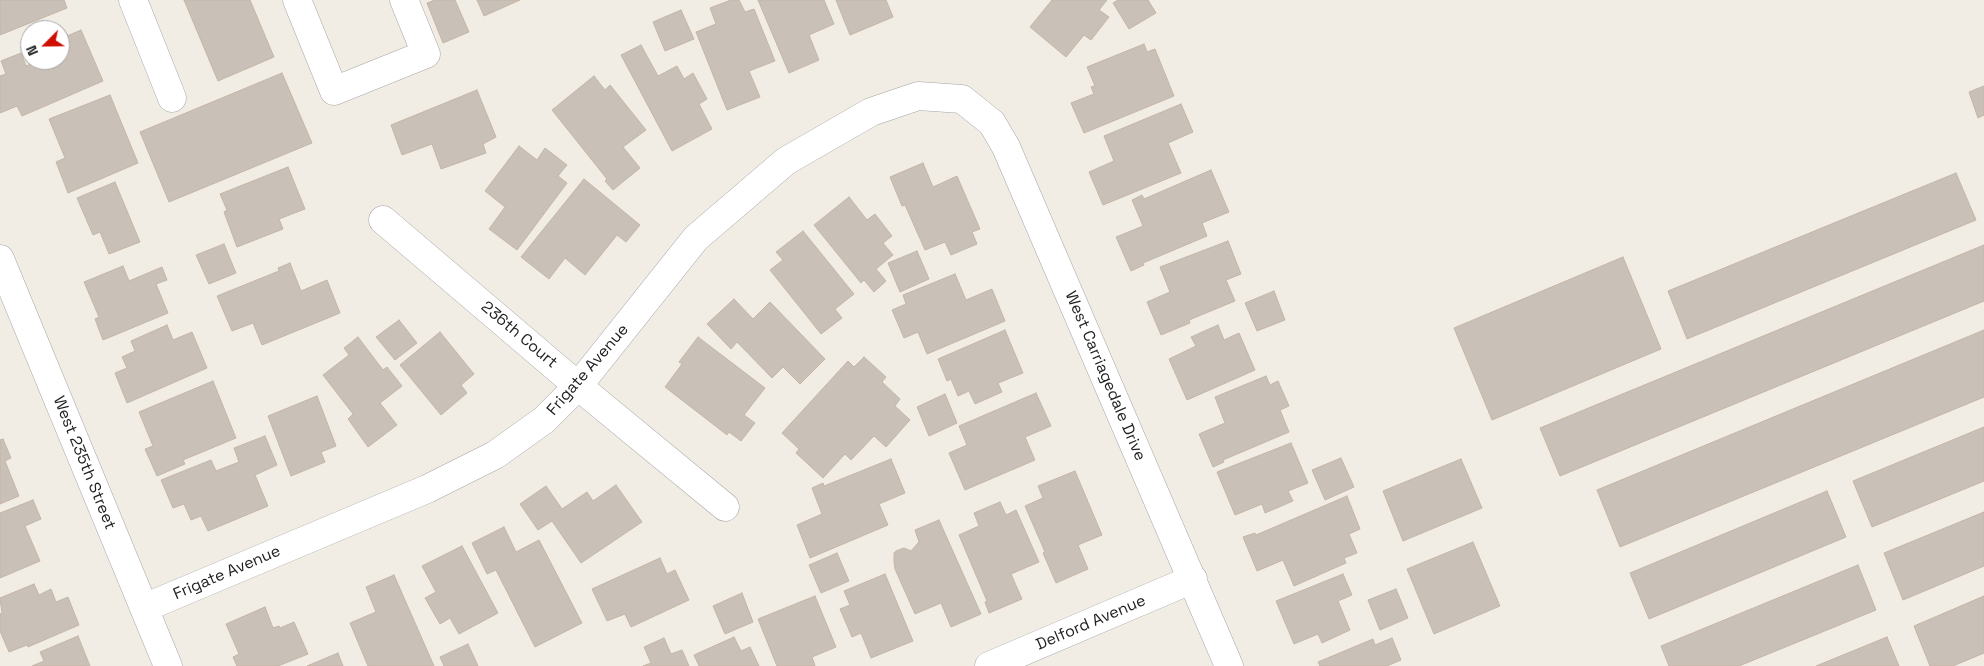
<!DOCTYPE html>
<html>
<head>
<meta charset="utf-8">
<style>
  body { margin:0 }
  #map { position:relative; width:1984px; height:666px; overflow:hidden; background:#f1ede4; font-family:"Space Grotesk",sans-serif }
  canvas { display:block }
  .north { position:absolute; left:20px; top:20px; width:50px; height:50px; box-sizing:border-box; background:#fff; border:1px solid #a5a5a5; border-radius:50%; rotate:247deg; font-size:14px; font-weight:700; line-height:20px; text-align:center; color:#1f1f1f }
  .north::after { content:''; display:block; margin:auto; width:18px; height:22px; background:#ce0e00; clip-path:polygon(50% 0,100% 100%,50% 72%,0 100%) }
</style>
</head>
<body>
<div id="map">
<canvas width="1984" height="666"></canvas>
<div class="north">N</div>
</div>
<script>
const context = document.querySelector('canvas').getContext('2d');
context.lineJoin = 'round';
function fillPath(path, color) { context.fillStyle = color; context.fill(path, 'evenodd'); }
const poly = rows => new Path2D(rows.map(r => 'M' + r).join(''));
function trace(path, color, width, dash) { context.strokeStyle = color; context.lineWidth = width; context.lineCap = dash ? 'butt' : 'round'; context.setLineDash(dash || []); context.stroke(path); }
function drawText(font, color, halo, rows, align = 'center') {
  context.font = font + ' "Space Grotesk",sans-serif'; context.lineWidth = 4; context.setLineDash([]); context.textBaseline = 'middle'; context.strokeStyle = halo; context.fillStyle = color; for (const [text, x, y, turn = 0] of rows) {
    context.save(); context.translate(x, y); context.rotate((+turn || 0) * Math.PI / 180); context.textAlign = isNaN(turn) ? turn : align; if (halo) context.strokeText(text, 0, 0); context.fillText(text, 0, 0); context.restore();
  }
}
const building = poly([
  [0,0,64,0,67,8,0,35,0,0],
  [184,0,250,0,274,57,218,81,184,0],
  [435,0,455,0,469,32,443,43,427,3,435,0],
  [477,0,520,0,484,16,477,0],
  [731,0,739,0,745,12,754,9,775,61,749,71,760,97,727,110,696,32,716,24,710,8,731,0],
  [758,0,824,0,834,24,809,35,819,60,789,73,758,0],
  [836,0,886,0,893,17,850,35,836,0],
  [1052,0,1107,0,1099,10,1109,17,1091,40,1084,35,1066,57,1030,27,1052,0],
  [1118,0,1148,0,1156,13,1129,29,1113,3,1118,0],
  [681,10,694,39,665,51,653,22,681,10],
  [81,30,103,81,22,116,17,106,0,113,0,76,6,74,1,61,21,53,26,66,41,60,60,60,60,39,81,30],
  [1144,44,1147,52,1155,49,1174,96,1084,133,1071,103,1094,94,1091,87,1095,86,1087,67,1144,44],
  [641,45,658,76,677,66,684,79,693,73,707,99,699,104,712,129,672,151,621,55,641,45],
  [282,73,312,143,169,202,140,132,282,73],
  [594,76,605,90,610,85,646,130,623,147,640,168,613,190,605,181,607,179,552,110,594,76],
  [1984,86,1984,115,1978,118,1969,92,1984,86],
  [477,90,496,137,483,144,486,153,441,169,432,144,402,155,391,125,477,90],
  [110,95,138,163,68,193,56,162,65,158,49,119,110,95],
  [1181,104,1193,132,1168,143,1181,173,1103,205,1089,172,1114,161,1104,136,1181,104],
  [519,146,537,160,545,148,567,165,558,176,567,183,517,250,489,229,505,207,485,191,519,146],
  [923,163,933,187,957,176,980,229,972,232,977,244,951,255,945,242,925,250,905,205,902,206,890,177,923,163],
  [288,167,305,209,279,219,283,229,237,247,224,212,227,210,220,194,288,167],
  [1211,170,1229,212,1202,223,1207,236,1143,263,1144,265,1131,271,1116,237,1143,226,1132,200,1142,195,1144,199,1211,170],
  [1956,173,1976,220,1687,339,1668,291,1956,173],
  [584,179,640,225,626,242,617,235,585,275,565,258,549,279,521,257,584,179],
  [115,182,140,242,109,254,100,232,93,235,77,198,115,182],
  [849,197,867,220,875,214,892,236,883,243,893,255,876,269,886,281,874,292,864,280,861,283,814,225,849,197],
  [803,231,854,294,835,309,842,318,821,334,770,270,783,260,776,252,803,231],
  [1228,241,1241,274,1226,280,1235,301,1189,320,1190,323,1161,335,1147,302,1170,292,1160,267,1228,241],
  [224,244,236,273,209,284,196,255,224,244],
  [1984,245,1984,301,1560,476,1540,428,1984,245],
  [917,251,929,279,900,292,888,263,917,251],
  [1623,257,1661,349,1492,420,1454,328,1623,257],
  [290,263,301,291,327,280,340,313,262,345,253,323,232,331,217,296,279,271,278,268,290,263],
  [123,266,129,281,162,267,167,280,156,284,168,313,103,340,95,319,99,317,84,282,123,266],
  [955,274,966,300,992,289,1005,321,927,354,918,332,904,338,892,310,906,304,903,295,955,274],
  [1274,291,1285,320,1257,331,1245,303,1274,291],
  [734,299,753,319,770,302,825,359,800,384,783,367,772,378,737,342,731,349,707,324,734,299],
  [399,320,417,343,395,360,376,337,399,320],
  [167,325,173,340,192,332,207,368,127,403,115,373,127,368,122,357,135,351,131,341,167,325],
  [1218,325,1224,340,1239,333,1255,370,1187,400,1169,359,1196,346,1191,337,1218,325],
  [1005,330,1023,373,998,383,1002,392,975,404,969,391,958,396,951,379,947,381,938,359,1005,330],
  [1984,330,1984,397,1620,547,1597,490,1984,330],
  [440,332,474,374,461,385,467,393,441,415,400,365,440,332],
  [358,337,383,370,387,367,402,386,380,403,397,425,368,447,348,419,353,414,323,375,349,355,344,348,358,337],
  [698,337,765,388,744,415,755,423,741,441,729,432,727,435,665,387,682,364,679,362,698,337],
  [864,357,886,377,882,382,900,399,895,406,910,420,886,447,874,436,851,460,845,454,823,478,796,453,799,449,782,433,848,361,854,367,864,357],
  [1266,376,1270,385,1278,381,1289,406,1280,410,1289,432,1223,460,1224,462,1213,467,1199,434,1225,423,1215,397,1266,376],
  [213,381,236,438,183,460,185,464,157,476,145,449,153,446,139,412,213,381],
  [1036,393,1051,426,1025,437,1035,460,965,490,949,453,967,445,959,426,1036,393],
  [945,394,957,423,929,436,917,407,945,394],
  [317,396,336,446,321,452,325,462,291,476,268,416,317,396],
  [1984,427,1984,481,1872,527,1853,481,1984,427],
  [265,436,277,465,255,475,268,506,208,531,201,516,191,520,184,504,173,508,161,480,211,460,216,471,239,462,234,448,265,436],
  [3,439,11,458,5,461,19,496,0,504,0,440,3,439],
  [1291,443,1308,483,1288,491,1293,501,1265,513,1262,504,1235,515,1217,472,1291,443],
  [1341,458,1354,487,1325,500,1312,470,1341,458],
  [891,459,905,493,879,504,888,525,810,558,797,525,822,514,812,488,823,483,824,486,891,459],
  [1461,459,1482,508,1403,541,1383,491,1461,459],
  [1075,471,1102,535,1078,545,1088,569,1056,583,1043,553,1045,552,1025,506,1043,498,1038,486,1075,471],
  [616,485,642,522,581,563,552,521,538,530,520,504,546,486,562,509,587,492,593,501,616,485],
  [1827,491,1846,537,1649,619,1630,573,1827,491],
  [1347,496,1360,529,1349,534,1357,553,1344,558,1346,563,1294,586,1283,560,1257,571,1243,537,1255,533,1256,535,1347,496],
  [33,500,41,519,25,526,40,561,0,578,0,513,33,500],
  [1000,502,1006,515,1016,510,1039,562,1011,574,1022,599,989,613,985,602,987,601,959,535,979,526,974,513,1000,502],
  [1984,512,1984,566,1903,600,1884,553,1984,512],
  [939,520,981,614,951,627,941,603,915,614,895,569,894,561,894,553,896,551,904,548,911,551,919,542,915,530,939,520],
  [504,527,516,552,539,540,582,623,535,647,496,570,487,574,472,543,504,527],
  [1473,542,1500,606,1434,634,1407,569,1473,542],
  [462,546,498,613,459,634,450,618,440,624,425,598,436,592,422,566,462,546],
  [837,553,849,581,821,593,809,565,837,553],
  [660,558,667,574,675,570,689,600,631,627,625,614,607,621,592,589,660,558],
  [1858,565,1876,610,1739,666,1669,666,1661,646,1858,565],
  [885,574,913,641,871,658,861,633,852,637,840,609,850,605,844,591,885,574],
  [1343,574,1352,595,1338,601,1350,630,1322,643,1318,634,1294,644,1276,601,1343,574],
  [394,575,434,666,368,666,350,623,376,612,366,587,394,575],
  [34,584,39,595,51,589,56,602,68,597,79,625,28,647,27,645,9,652,0,631,0,614,2,613,0,598,34,584],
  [1396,589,1408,618,1380,630,1368,600,1396,589],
  [742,593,753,622,725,634,713,606,742,593],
  [815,596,836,647,812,657,815,666,777,666,758,619,815,596],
  [1984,596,1984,653,1953,666,1930,666,1914,626,1984,596],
  [265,607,273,628,279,626,280,628,294,622,308,654,278,666,237,666,233,657,239,654,226,624,265,607],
  [78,636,90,666,32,666,44,661,40,652,78,636],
  [734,637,741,651,750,647,759,666,699,666,694,655,734,637],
  [1887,637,1899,666,1816,666,1887,637],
  [664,638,671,654,682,650,689,666,643,666,651,663,644,647,664,638],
  [1392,638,1401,660,1387,666,1320,666,1318,662,1373,639,1375,645,1392,638],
  [468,644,478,666,444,666,440,657,468,644],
  [338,653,343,666,307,666,338,653]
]);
const minor = poly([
  [133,0,172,98],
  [297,0,334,91,426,54,404,0],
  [383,220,578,386,725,507],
  [0,259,168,666],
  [144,608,427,489,495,455,544,420,578,386,696,238,786,161,871,112,918,96,962,99,992,123,1006,147,1229,666],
  [989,666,1193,579]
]);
const streetNames = [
  ["236th Court",519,335,40],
  ["Frigate Avenue",588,370,-49],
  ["West Carriagedale Drive",1105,376,67],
  ["West 235th Street",84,463,68],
  ["Frigate Avenue",227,573,-23],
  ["Delford Avenue",1091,623,-23]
];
fillPath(building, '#c9c0b7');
trace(building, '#c4b5a5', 1);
trace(minor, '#a6a6a6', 29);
trace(minor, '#fff', 28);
drawText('16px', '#1f1f1f', '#fff', streetNames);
</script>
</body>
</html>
